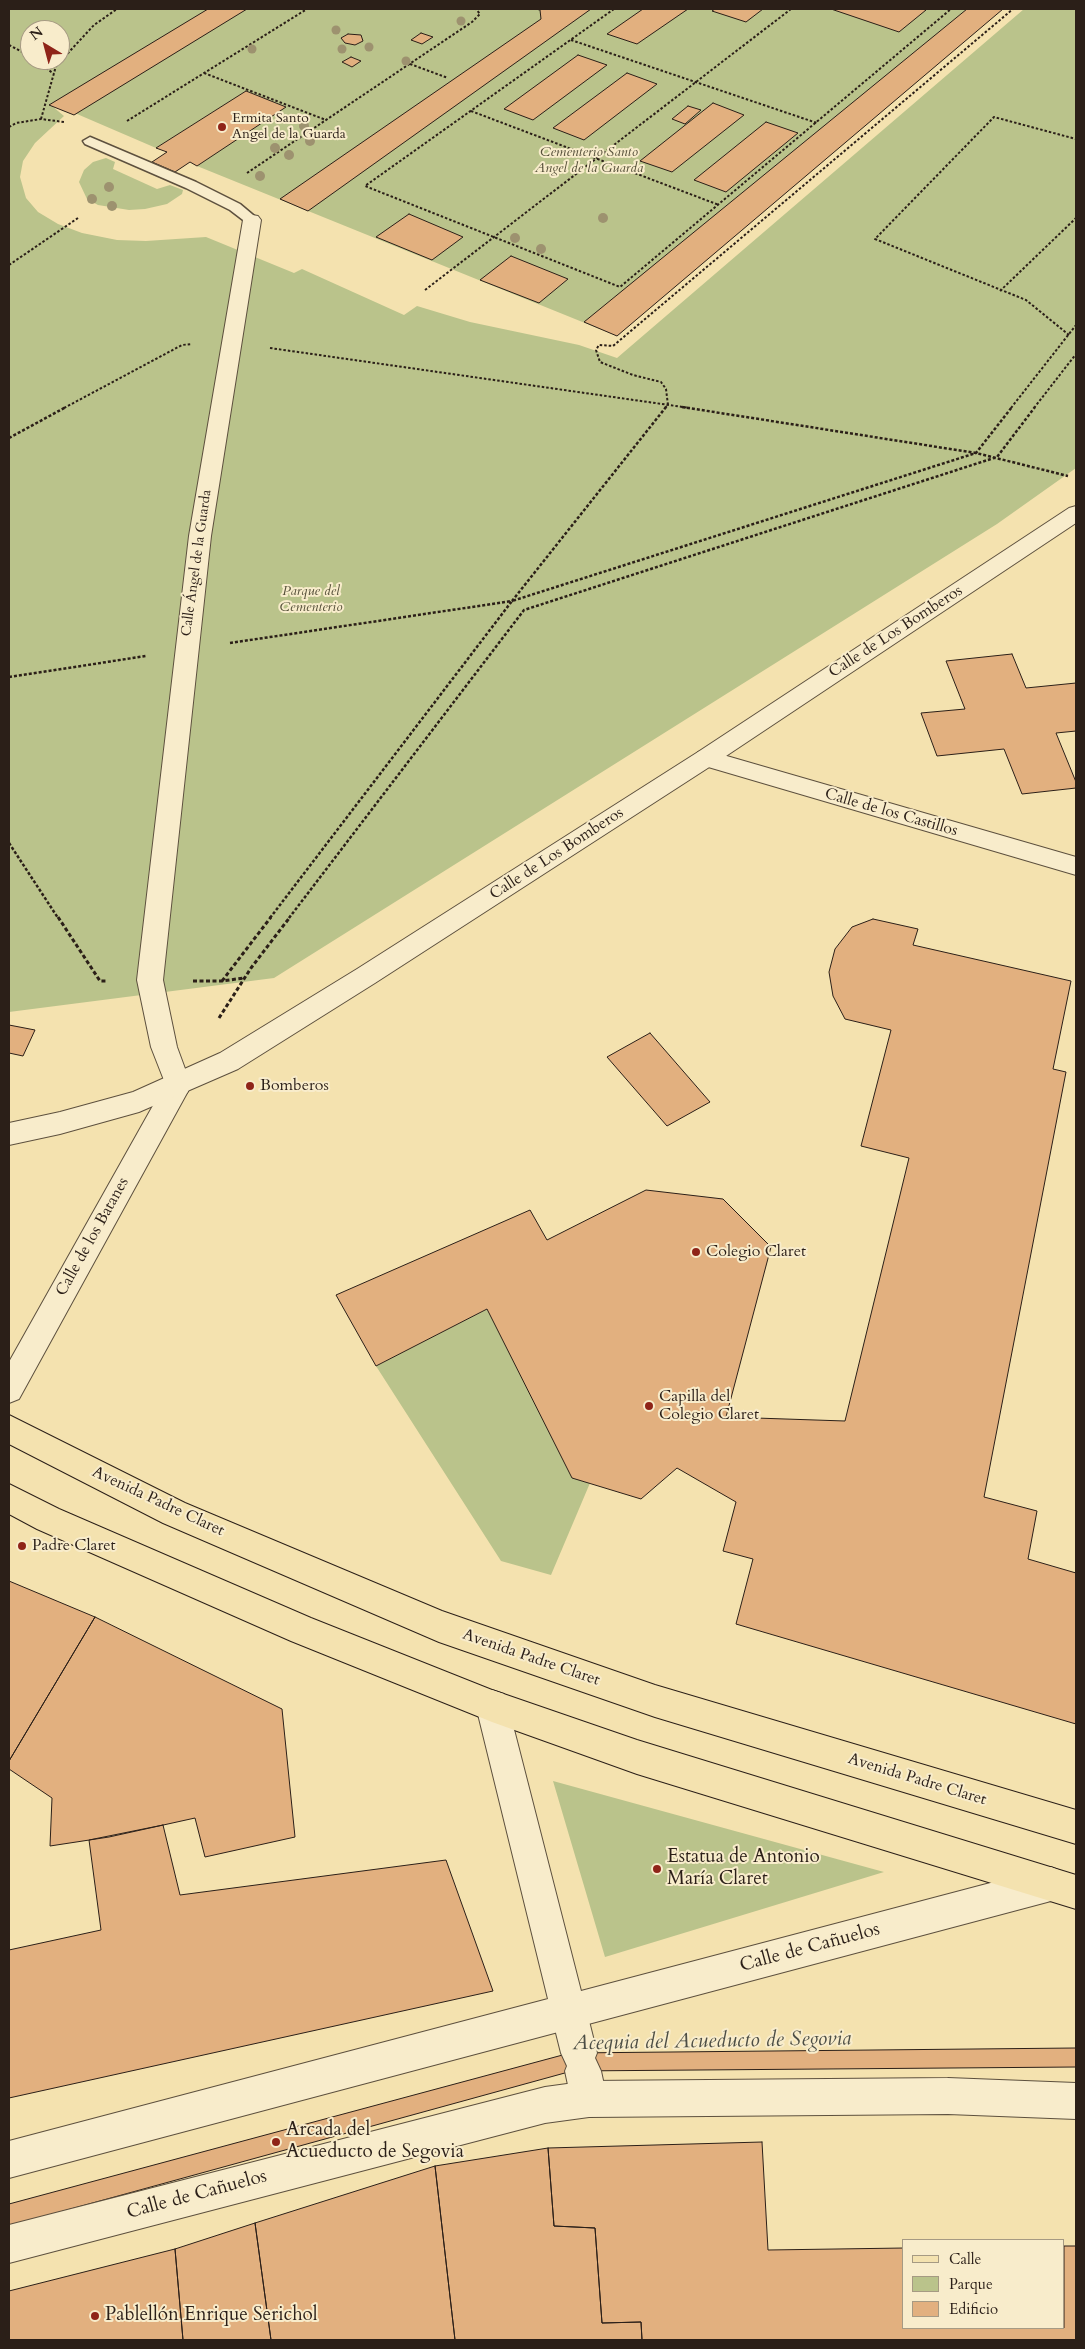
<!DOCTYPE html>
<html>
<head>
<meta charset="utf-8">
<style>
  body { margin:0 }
  #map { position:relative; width:1085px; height:2349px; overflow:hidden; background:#f4e2af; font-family:Cardo,serif }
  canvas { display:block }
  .frame { position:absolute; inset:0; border:10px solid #2b1f18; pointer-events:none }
  .legend { position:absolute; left:902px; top:2239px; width:162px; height:90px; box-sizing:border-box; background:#f8eccb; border:1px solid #a69a83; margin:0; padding:6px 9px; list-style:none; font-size:15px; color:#2b1f18 }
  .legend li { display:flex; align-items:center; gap:10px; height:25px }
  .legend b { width:25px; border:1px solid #a69a83 }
  .north { position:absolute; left:20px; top:20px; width:50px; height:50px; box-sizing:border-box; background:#f8eccb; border:1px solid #a69a83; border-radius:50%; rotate:323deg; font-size:14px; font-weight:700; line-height:20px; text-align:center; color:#2b1f18 }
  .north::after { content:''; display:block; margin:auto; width:18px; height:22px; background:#8f2418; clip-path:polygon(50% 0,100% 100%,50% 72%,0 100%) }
</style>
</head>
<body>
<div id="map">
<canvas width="1085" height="2349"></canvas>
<div class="frame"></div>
<ul class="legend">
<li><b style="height:6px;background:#f4e2af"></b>Calle</li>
<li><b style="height:14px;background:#bac38b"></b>Parque</li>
<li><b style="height:14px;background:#e2b07f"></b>Edificio</li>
</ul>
<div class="north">N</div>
</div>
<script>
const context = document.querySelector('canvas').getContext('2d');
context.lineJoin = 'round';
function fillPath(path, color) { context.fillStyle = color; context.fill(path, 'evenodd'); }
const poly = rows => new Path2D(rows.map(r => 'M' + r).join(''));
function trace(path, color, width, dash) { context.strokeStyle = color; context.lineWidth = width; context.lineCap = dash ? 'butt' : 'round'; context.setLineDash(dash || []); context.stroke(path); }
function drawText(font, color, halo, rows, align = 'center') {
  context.font = font + ' Cardo,serif'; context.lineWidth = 4; context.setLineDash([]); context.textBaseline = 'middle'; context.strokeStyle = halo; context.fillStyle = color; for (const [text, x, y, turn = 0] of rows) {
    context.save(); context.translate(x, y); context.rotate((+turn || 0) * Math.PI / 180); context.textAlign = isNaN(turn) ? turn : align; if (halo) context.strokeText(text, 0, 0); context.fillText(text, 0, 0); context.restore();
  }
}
const green = poly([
  [9,9,1003,9,617,336,197,166,285,107,246,91,156,148,77,114,74,115,52,106,64,116,35,143,23,161,20,177,26,198,38,212,58,224,82,233,117,240,146,241,206,237,294,273,302,269,404,315,417,306,470,322,579,345,617,358,1024,9,1076,9,1076,468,997,524,274,978,9,1012],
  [30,30,60,30,60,60,30,60],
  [106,158,115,162,113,169,157,189,170,185,183,190,182,194,167,204,145,209,129,210,98,205,87,199,79,182,84,170,93,162],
  [487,1309,572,1478,590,1483,551,1575,501,1561,376,1366],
  [553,1781,884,1872,605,1957]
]);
const building = poly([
  [208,9,247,9,74,115,49,105,208,9],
  [535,9,591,9,308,211,280,199,541,19,540,10,535,9],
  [643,9,688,9,637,44,607,34,643,9],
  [715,9,763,9,746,22,712,11,715,9],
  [831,9,922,9,926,10,899,32,831,9],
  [967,9,1003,9,617,336,584,322,967,9],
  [421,33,433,37,422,44,411,40,421,33],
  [348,34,361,35,363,41,355,45,345,43,341,38,348,34],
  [578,55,607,65,533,120,504,109,578,55],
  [351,57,361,61,352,67,342,62,351,57],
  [627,73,657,84,584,140,553,128,627,73],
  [246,91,286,107,197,166,190,162,175,172,152,162,167,152,156,148,246,91],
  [713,103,744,115,672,172,640,161,713,103],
  [688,106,701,110,685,124,672,119,688,106],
  [766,122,798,133,726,192,694,180,766,122],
  [409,214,463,237,432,260,376,237,409,214],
  [511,256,568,279,539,303,480,280,511,256],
  [1012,654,1026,688,1076,683,1076,731,1056,733,1076,782,1076,788,1022,794,1004,749,937,756,921,713,965,709,946,661,1012,654],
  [873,919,918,929,913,945,1071,981,1053,1069,1066,1072,984,1497,1037,1511,1028,1559,1076,1573,1076,1724,736,1624,753,1559,723,1551,736,1502,677,1468,641,1499,572,1478,487,1309,376,1366,336,1295,530,1210,547,1240,646,1190,723,1199,771,1247,726,1417,845,1421,909,1158,861,1146,891,1030,845,1019,833,996,829,972,835,949,852,927,873,919],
  [9,1025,35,1030,23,1056,9,1053,9,1025],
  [650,1033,710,1102,667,1126,607,1057,650,1033],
  [9,1581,95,1617,9,1761,9,1581],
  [95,1617,282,1709,295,1837,205,1857,195,1818,109,1837,50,1846,52,1798,9,1769,9,1761,95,1617],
  [163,1825,180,1895,446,1860,493,1991,9,2098,9,1950,101,1930,89,1840,163,1825],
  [1076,2048,1076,2067,572,2071,9,2226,9,2204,570,2053,1076,2048],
  [762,2142,768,2250,904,2248,904,2328,1064,2328,1064,2246,1076,2246,1076,2340,642,2340,641,2322,602,2323,595,2228,554,2226,548,2148,762,2142],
  [548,2148,554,2226,595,2228,602,2323,641,2322,642,2340,455,2340,435,2166,548,2148],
  [435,2166,455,2340,271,2340,255,2223,435,2166],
  [255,2223,271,2340,183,2340,175,2249,255,2223],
  [175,2249,183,2340,9,2340,9,2291,175,2249]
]);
const pathFar2 = poly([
  [614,9,365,186,620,287,951,9],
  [571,40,817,123],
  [9,45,30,56],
  [35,60,54,74],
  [410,64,448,78],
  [204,73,326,120],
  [471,111,719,205],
  [41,119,56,66,94,25,117,9],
  [127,121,307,9],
  [9,127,16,123,41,119,64,122],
  [247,173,472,22,480,14,476,9],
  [9,265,78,218],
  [425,290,791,9],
  [1000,291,1076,218],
  [1069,335,1026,300,875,239,994,117,1076,139],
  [270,348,690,408],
  [64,408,182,345,192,344],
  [665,408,668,405,666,389,661,382,633,375,600,362,596,350,599,345,613,346,1013,9],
  [1011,408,1076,325],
  [1034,408,1076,354]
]);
const pathFar1 = poly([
  [682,407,976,453,1068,476],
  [9,438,66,407],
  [230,643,512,601,666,407],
  [9,677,146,656],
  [9,843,58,918],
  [270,918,512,601,976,453,1012,407],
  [289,918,524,610,997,457,1035,407]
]);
const path = poly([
  [58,917,100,981,107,981],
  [193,981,222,981,244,978],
  [222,981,271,917],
  [219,1018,251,968,290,917]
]);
const service = poly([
  [90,137,196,182,240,204,259,220,252,224,247,223,230,210,186,188,85,144,83,141,90,137]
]);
const pedestrian = poly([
  [178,1074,187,1077,191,1085,187,1093,19,1399,9,1403,9,1362,169,1077,178,1074],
  [569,1995,582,2000,587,2013,597,2053,595,2058,601,2071,607,2099,602,2112,589,2117,576,2112,571,2099,565,2071,567,2066,561,2053,551,2013,556,2000,569,1995]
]);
const minor = poly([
  [252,215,258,216,261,220,211,536,163,980,177,1047,191,1085,187,1093,178,1096,169,1093,151,1047,137,980,189,536,243,220,246,216,252,215],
  [706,750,1076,857,1076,875,698,764,694,758,698,752,706,750],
  [492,1690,504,1694,508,1706,581,1991,1051,1867,1063,1872,1068,1884,1063,1896,1051,1901,9,2178,9,2141,548,1999,476,1706,480,1694,492,1690],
  [948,2078,1076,2083,1076,2119,948,2114,589,2117,545,2123,9,2263,9,2225,545,2087,589,2081,948,2078]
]);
const tertiary = poly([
  [1076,506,1076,523,714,764,375,983,238,1069,139,1112,60,1134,9,1145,9,1123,60,1112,133,1092,220,1053,357,969,698,752,1069,508,1076,506]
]);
const primary = poly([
  [9,1415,185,1503,442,1611,655,1685,1076,1810,1076,1844,655,1717,439,1642,163,1523,9,1444,9,1415],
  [9,1484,59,1509,311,1618,492,1690,637,1740,1076,1875,1076,1909,637,1774,492,1722,291,1641,37,1529,9,1514,9,1484]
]);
const trees = [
  [461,21,4.5],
  [336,30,4.5],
  [369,47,4.5],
  [252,49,4.5],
  [342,49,4.5],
  [406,61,4.5],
  [304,126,5],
  [310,141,5],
  [275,148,5],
  [289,155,5],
  [260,176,5],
  [109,187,5],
  [92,199,5],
  [112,206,5],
  [603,218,5],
  [515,238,5],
  [541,249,5]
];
const markers = [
  [222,127,5,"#8f2418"],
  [250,1086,5,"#8f2418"],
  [696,1252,5,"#8f2418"],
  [649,1406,5,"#8f2418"],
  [22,1546,5,"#8f2418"],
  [657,1869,5,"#8f2418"],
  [276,2142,5,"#8f2418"],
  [95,2316,5,"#8f2418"]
];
const farPoinames = [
  ["Ermita Santo",232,119],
  ["Angel de la Guarda",232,135]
];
const farParknames = [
  ["Cementerio Santo",589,153],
  ["Angel de la Guarda",589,169],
  ["Parque del",311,592],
  ["Cementerio",311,608]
];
const farStreetnames = [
  ["Calle Ángel de la Guarda",197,563,-82]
];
const streetNames = [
  ["Calle de Los Bomberos",896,632,-33],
  ["Calle de los Castillos",891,813,16],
  ["Calle de Los Bomberos",557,854,-33],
  ["Calle de los Batanes",93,1237,-61],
  ["Avenida Padre Claret",158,1502,25],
  ["Avenida Padre Claret",531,1658,19],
  ["Avenida Padre Claret",917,1780,17]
];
const poiNames = [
  ["Bomberos",260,1086],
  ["Colegio Claret",706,1252],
  ["Capilla del",659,1397],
  ["Colegio Claret",659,1415],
  ["Padre Claret",32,1546]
];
const nearPoinames = [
  ["Estatua de Antonio",667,1858],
  ["María Claret",667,1880],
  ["Arcada del",286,2131],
  ["Acueducto de Segovia",286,2153],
  ["Pablellón Enrique Serichol",105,2316]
];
const nearStreetnames = [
  ["Calle de Cañuelos",810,1948,-15],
  ["Calle de Cañuelos",197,2195,-15]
];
const nearWaternames = [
  ["Acequia del Acueducto de Segovia",712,2042,-1]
];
fillPath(green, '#bac38b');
fillPath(building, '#e2b07f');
trace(building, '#2b1f18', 1);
trace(service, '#5d503e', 3);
trace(pedestrian, '#5d503e', 2);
trace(minor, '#5d503e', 2);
trace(tertiary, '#5d503e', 2);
trace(primary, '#2b1f18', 2);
trace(pathFar2, '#2b1f18', 2, [2.5, 2]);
trace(pathFar1, '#2b1f18', 2.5, [3, 2]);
trace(path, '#2b1f18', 3, [4, 2.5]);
fillPath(service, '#f8eccb');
fillPath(pedestrian, '#f8eccb');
fillPath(minor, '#f8eccb');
fillPath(tertiary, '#f8eccb');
fillPath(primary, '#f4e2af');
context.fillStyle = '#9d926f';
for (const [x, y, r] of trees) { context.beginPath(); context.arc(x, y, r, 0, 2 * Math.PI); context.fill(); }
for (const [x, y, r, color] of markers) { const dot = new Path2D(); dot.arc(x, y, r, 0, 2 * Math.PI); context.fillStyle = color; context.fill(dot); trace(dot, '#f8eccb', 2); }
drawText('14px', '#2b1f18', '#f8eccb', farPoinames, 'left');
drawText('italic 14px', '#56503a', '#f8eccb', farParknames);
drawText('14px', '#2b1f18', '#f8eccb', farStreetnames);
drawText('16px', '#2b1f18', '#f8eccb', streetNames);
drawText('16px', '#2b1f18', '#f8eccb', poiNames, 'left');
drawText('19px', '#2b1f18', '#f8eccb', nearPoinames, 'left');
drawText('19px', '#2b1f18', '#f8eccb', nearStreetnames);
drawText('italic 21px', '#4d4e45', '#f8eccb', nearWaternames);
</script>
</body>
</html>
